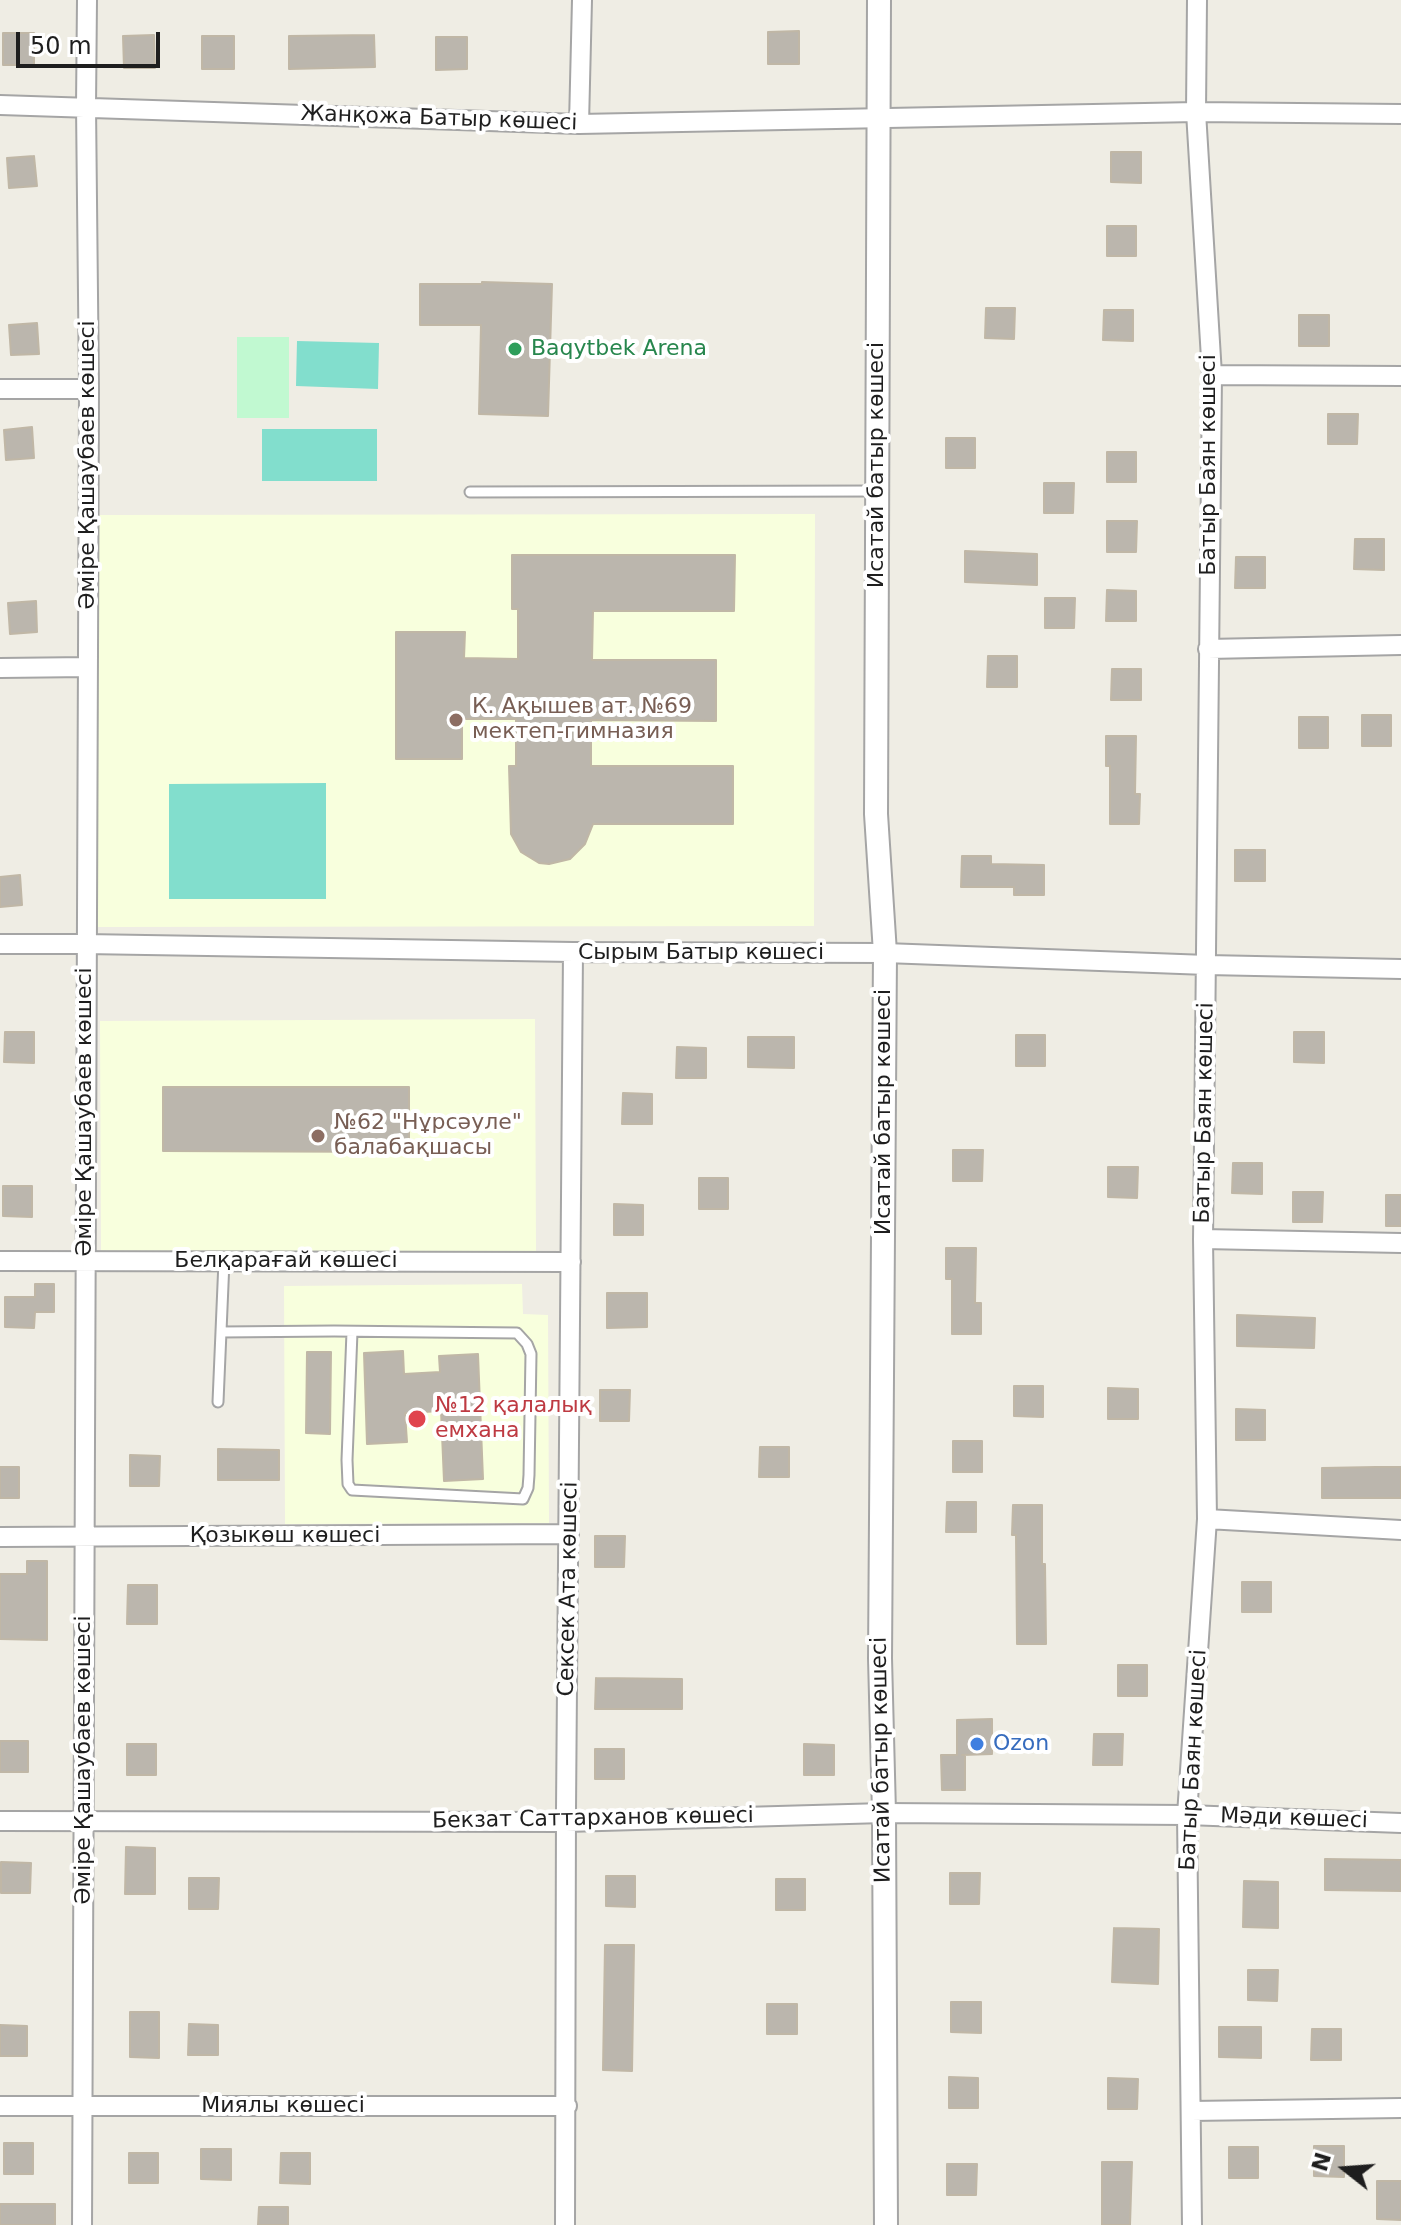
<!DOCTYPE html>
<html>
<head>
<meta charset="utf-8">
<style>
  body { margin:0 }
  #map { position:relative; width:1401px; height:2225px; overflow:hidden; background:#efede4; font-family:"DejaVu Sans",sans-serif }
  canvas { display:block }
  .north { position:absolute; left:1305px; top:2129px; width:80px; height:80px; -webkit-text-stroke:6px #fff; paint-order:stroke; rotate:287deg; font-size:22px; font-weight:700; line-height:32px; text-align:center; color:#1e1e1e }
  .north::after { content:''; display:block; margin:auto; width:28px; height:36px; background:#1e1e1e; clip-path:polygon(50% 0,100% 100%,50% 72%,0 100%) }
  .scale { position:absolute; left:16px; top:32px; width:144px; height:36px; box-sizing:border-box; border:4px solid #1e1e1e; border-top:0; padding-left:10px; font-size:24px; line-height:28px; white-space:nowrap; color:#1e1e1e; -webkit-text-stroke:6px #fff; paint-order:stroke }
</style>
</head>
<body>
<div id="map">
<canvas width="1401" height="2225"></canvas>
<div class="north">N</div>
<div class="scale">50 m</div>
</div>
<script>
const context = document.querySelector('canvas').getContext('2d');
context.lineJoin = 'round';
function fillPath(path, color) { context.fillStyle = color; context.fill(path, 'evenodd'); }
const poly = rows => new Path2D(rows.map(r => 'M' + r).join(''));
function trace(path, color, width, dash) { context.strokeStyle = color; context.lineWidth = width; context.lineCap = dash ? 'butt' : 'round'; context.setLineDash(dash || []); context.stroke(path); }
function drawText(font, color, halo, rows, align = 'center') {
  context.font = font + ' "DejaVu Sans",sans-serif'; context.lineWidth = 8; context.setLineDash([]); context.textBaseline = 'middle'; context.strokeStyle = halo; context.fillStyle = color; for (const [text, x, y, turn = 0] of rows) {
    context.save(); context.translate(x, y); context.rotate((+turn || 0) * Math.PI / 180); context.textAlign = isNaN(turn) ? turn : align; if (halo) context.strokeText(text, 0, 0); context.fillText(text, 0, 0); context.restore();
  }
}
const education = poly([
  [815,514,814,926,98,927,98,515],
  [535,1019,536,1251,101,1253,100,1021],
  [522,1284,523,1314,548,1315,549,1523,285,1524,284,1286]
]);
const park = poly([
  [237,337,289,337,289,418,237,418]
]);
const pitch = poly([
  [297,341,379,343,378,389,296,386],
  [262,429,377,429,377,481,262,481],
  [326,783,326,899,169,899,169,784]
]);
const building = poly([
  [799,31,799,64,768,64,768,32,799,31],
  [3,33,34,33,34,65,3,65,3,33],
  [154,35,155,68,124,68,123,36,154,35],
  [374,35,375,67,289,69,289,36,374,35],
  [202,36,234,36,234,69,202,69,202,36],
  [436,37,467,37,467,69,436,70,436,37],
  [1111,152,1141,152,1141,183,1111,182,1111,152],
  [34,156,37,186,9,188,7,158,34,156],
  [1107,226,1136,226,1136,256,1107,256,1107,226],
  [482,282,552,284,548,416,479,414,481,325,420,325,420,284,482,284,482,282],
  [986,308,1015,308,1014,339,985,338,986,308],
  [1104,310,1133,310,1133,341,1103,340,1104,310],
  [1299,315,1329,315,1329,346,1299,346,1299,315],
  [37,323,39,354,11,355,9,325,37,323],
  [1328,414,1358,414,1357,444,1328,444,1328,414],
  [32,427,34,458,6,460,4,430,32,427],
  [946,438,975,438,975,468,946,468,946,438],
  [1107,452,1136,452,1136,482,1107,482,1107,452],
  [1044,483,1074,483,1073,513,1044,513,1044,483],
  [1107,521,1137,521,1136,552,1107,552,1107,521],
  [1355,539,1384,539,1384,570,1354,569,1355,539],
  [965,551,1037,554,1037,585,965,582,965,551],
  [512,555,735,555,734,611,593,611,592,660,716,660,716,721,591,720,591,766,733,766,733,824,593,824,585,844,570,859,549,864,539,863,521,852,511,834,509,766,516,766,516,719,462,719,462,759,396,759,396,632,465,632,464,658,518,659,518,609,512,609,512,555],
  [1236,557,1265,557,1265,588,1235,588,1236,557],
  [1107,590,1136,591,1136,621,1106,621,1107,590],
  [1045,598,1075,598,1074,628,1045,628,1045,598],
  [36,601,37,632,10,634,8,603,36,601],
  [988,656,1017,656,1017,687,987,687,988,656],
  [1112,669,1141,669,1141,700,1111,700,1112,669],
  [1362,715,1391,715,1391,746,1362,746,1362,715],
  [1299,717,1328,717,1328,748,1299,748,1299,717],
  [1106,736,1136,736,1135,794,1140,794,1139,824,1110,824,1110,766,1106,766,1106,736],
  [1235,850,1265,850,1265,881,1235,881,1235,850],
  [962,856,991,856,991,864,1044,865,1044,895,1014,895,1014,887,961,887,962,856],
  [20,875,22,905,0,907,0,877,20,875],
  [5,1032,34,1032,34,1063,4,1062,5,1032],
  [1294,1032,1324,1032,1324,1063,1294,1062,1294,1032],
  [1016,1035,1045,1035,1045,1066,1016,1066,1016,1035],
  [748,1037,794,1037,794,1068,748,1067,748,1037],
  [677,1047,706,1048,706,1078,676,1078,677,1047],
  [163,1087,409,1087,409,1152,163,1151,163,1087],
  [623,1093,652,1094,652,1124,622,1124,623,1093],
  [953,1150,983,1150,982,1181,953,1181,953,1150],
  [1233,1163,1262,1163,1262,1194,1232,1193,1233,1163],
  [1108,1167,1138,1167,1137,1198,1108,1197,1108,1167],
  [699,1178,728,1178,728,1209,699,1209,699,1178],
  [3,1186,32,1186,32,1217,3,1216,3,1186],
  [1293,1192,1323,1192,1322,1222,1293,1222,1293,1192],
  [1386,1195,1401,1195,1401,1226,1386,1226,1386,1195],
  [614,1204,643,1205,643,1235,614,1235,614,1204],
  [946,1248,976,1248,975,1303,981,1303,981,1334,952,1334,952,1279,946,1279,946,1248],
  [35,1284,54,1284,54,1312,35,1312,34,1328,5,1327,5,1297,35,1297,35,1284],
  [607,1293,647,1293,647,1327,607,1328,607,1293],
  [1237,1315,1315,1318,1314,1348,1237,1346,1237,1315],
  [403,1351,404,1374,440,1372,439,1356,478,1354,483,1479,444,1481,441,1411,405,1413,407,1442,367,1444,364,1353,403,1351],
  [307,1352,331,1352,330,1434,306,1433,307,1352],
  [1014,1386,1043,1386,1043,1417,1014,1416,1014,1386],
  [1108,1388,1138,1389,1138,1419,1108,1419,1108,1388],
  [600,1390,630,1390,629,1421,600,1421,600,1390],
  [1236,1409,1265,1410,1265,1440,1236,1440,1236,1409],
  [953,1441,982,1441,982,1472,953,1472,953,1441],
  [760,1447,789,1447,789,1477,759,1477,760,1447],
  [218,1449,279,1450,279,1480,218,1480,218,1449],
  [130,1455,160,1456,159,1486,130,1486,130,1455],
  [0,1467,19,1467,19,1498,0,1498,0,1467],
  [1376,1467,1401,1467,1401,1498,1322,1498,1322,1468,1376,1467],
  [947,1502,976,1502,976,1532,946,1532,947,1502],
  [1013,1505,1042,1505,1042,1564,1045,1564,1046,1644,1017,1644,1016,1535,1012,1535,1013,1505],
  [595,1536,625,1536,624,1567,595,1567,595,1536],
  [27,1561,47,1561,47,1640,0,1639,0,1574,27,1574,27,1561],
  [1242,1582,1271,1582,1271,1612,1242,1612,1242,1582],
  [128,1585,157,1585,157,1624,127,1624,128,1585],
  [1118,1665,1147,1665,1147,1696,1118,1696,1118,1665],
  [596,1678,682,1679,682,1709,595,1709,596,1678],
  [992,1719,992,1754,962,1755,965,1755,965,1790,942,1790,941,1755,957,1755,957,1720,992,1719],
  [1094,1734,1123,1734,1122,1765,1093,1765,1094,1734],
  [0,1741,28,1741,28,1772,0,1772,0,1741],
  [127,1744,156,1744,156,1775,127,1775,127,1744],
  [804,1744,834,1745,834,1775,804,1775,804,1744],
  [595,1749,624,1749,624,1779,595,1779,595,1749],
  [126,1847,155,1848,155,1894,125,1894,126,1847],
  [1325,1859,1401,1860,1401,1891,1325,1890,1325,1859],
  [1,1862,31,1863,30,1893,1,1893,1,1862],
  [950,1873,980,1873,979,1904,950,1904,950,1873],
  [606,1876,635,1876,635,1907,606,1906,606,1876],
  [189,1878,219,1878,218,1909,189,1909,189,1878],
  [776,1879,805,1879,805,1910,776,1910,776,1879],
  [1244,1881,1278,1882,1278,1928,1243,1927,1244,1881],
  [1114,1928,1159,1929,1158,1984,1112,1982,1114,1928],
  [605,1945,634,1945,632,2071,603,2070,605,1945],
  [1248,1970,1278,1970,1277,2001,1248,2000,1248,1970],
  [951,2002,981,2002,981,2033,951,2032,951,2002],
  [767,2004,797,2004,797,2034,767,2034,767,2004],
  [130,2012,159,2012,159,2058,130,2057,130,2012],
  [189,2024,218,2025,218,2055,188,2055,189,2024],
  [0,2025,27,2026,27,2056,0,2056,0,2025],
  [1219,2027,1261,2027,1261,2058,1219,2057,1219,2027],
  [1312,2029,1341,2029,1341,2060,1311,2060,1312,2029],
  [949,2077,978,2078,978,2108,949,2108,949,2077],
  [1108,2078,1138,2079,1137,2109,1108,2109,1108,2078],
  [4,2143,33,2143,33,2174,4,2174,4,2143],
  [1314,2146,1344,2146,1344,2177,1314,2176,1314,2146],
  [1229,2147,1258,2147,1258,2178,1229,2178,1229,2147],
  [201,2149,231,2149,231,2180,201,2179,201,2149],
  [129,2153,158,2153,158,2183,129,2183,129,2153],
  [281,2153,310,2153,310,2184,280,2183,281,2153],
  [1102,2162,1132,2162,1130,2225,1102,2225,1102,2162],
  [947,2164,977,2164,976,2195,947,2195,947,2164],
  [1377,2181,1401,2181,1401,2220,1377,2219,1377,2181],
  [0,2204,55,2204,55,2225,0,2225,0,2204],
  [259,2207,288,2207,288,2225,258,2225,259,2207]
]);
const service = poly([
  [470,492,877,491],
  [221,1332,334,1331,517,1333,527,1344,531,1354,529,1475,528,1488,523,1499,352,1490,348,1484,347,1460,352,1332],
  [218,1402,224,1261]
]);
const minor = poly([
  [0,105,579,124,1196,112,1401,114],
  [579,124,582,0],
  [1212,375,1401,376],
  [0,389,89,389],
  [1208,649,1401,645],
  [0,668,88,667],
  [0,944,85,944,573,952,885,953,1207,965,1401,969],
  [1203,1239,1401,1243],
  [0,1261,571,1262],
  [1207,1519,1401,1530],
  [0,1537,569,1534],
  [0,1821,566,1822,884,1813,1187,1815,1401,1823],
  [0,2106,567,2106],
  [1191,2111,1401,2108],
  [82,2225,89,389,86,106,87,0],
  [565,2225,566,1808,573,952],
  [1192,2225,1187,1815,1207,1519,1203,1239,1212,375,1196,112,1197,0]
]);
const tertiary = poly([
  [879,0,876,814,885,953,880,1658,884,1813,886,2225]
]);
const markers = [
  [515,349,8,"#2e9e5b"],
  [456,720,8,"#8d6e63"],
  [318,1136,8,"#8d6e63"],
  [417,1419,10,"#e0444e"],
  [977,1744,8,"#3f7fe0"]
];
const streetNames = [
  ["Жанқожа Батыр көшесі",439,119,2],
  ["Әміре Қашаубаев көшесі",88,465,-90],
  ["Исатай батыр көшесі",877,465,-90],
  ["Батыр Баян көшесі",1209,465,-90],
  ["Сырым Батыр көшесі",701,953],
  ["Әміре Қашаубаев көшесі",85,1112,-90],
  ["Исатай батыр көшесі",884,1112,-90],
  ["Батыр Баян көшесі",1205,1113,-89],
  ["Белқарағай көшесі",286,1261],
  ["Қозыкөш көшесі",285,1536],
  ["Сексек Ата көшесі",569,1589,-89],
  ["Әміре Қашаубаев көшесі",84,1760,-90],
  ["Исатай батыр көшесі",882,1760,-91],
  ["Батыр Баян көшесі",1194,1760,-87],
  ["Бекзат Саттарханов көшесі",593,1819,-1],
  ["Мәди көшесі",1294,1819,2],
  ["Миялы көшесі",283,2106]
];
const leisureNames = [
  ["Baqytbek Arena",531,349]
];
const educationNames = [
  ["К. Ақышев ат. №69",472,707],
  ["мектеп-гимназия",472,732],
  ["№62 \"Нұрсәуле\"",334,1123],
  ["балабақшасы",334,1148]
];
const healthNames = [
  ["№12 қалалық",435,1406],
  ["емхана",435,1431]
];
const shopNames = [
  ["Ozon",993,1744]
];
fillPath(education, '#f8ffdd');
fillPath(park, '#c1f9d1');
fillPath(pitch, '#82decd');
fillPath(building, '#bbb6ad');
trace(building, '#c0b7a6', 2);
trace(service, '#a5a5a5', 13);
trace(minor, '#a5a5a5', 22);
trace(tertiary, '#a5a5a5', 26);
trace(service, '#fff', 9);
trace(minor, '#fff', 18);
trace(tertiary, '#fff', 22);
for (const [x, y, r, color] of markers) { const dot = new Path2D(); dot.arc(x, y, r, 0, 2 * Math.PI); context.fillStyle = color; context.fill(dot); trace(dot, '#fff', 3); }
drawText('22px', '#1e1e1e', '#fff', streetNames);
drawText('22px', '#27864d', '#fff', leisureNames, 'left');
drawText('22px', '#785e54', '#fff', educationNames, 'left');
drawText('22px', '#be3a42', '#fff', healthNames, 'left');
drawText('22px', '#366cbe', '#fff', shopNames, 'left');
</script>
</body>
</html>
